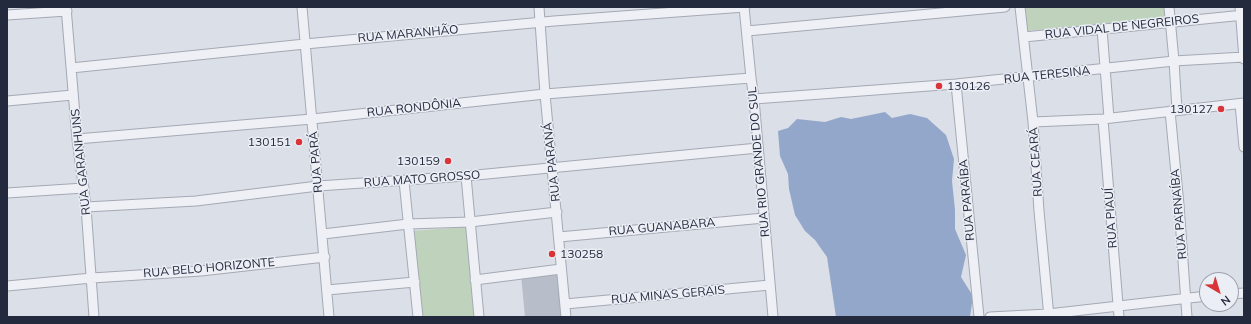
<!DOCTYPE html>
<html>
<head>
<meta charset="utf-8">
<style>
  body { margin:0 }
  #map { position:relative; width:1251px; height:324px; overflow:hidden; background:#dbdfe7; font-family:Mulish,sans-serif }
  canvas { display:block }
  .frame { position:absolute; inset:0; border:8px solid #242a3e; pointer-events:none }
  .north { position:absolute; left:1199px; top:272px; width:40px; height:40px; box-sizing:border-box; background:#ebeef5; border:1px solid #9ba0ac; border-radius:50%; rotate:142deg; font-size:11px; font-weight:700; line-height:16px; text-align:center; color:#242a3e }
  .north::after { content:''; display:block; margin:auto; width:14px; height:18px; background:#d93438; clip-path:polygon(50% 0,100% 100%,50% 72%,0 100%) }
</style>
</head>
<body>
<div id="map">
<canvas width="1251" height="324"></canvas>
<div class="frame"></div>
<div class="north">N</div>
</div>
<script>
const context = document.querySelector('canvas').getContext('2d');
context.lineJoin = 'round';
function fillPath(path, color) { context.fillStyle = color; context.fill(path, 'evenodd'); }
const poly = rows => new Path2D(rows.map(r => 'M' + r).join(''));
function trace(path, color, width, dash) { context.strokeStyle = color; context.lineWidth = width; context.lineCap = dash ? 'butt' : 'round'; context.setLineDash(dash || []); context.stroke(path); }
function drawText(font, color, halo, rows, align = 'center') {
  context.font = font + ' Mulish,sans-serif'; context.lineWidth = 3; context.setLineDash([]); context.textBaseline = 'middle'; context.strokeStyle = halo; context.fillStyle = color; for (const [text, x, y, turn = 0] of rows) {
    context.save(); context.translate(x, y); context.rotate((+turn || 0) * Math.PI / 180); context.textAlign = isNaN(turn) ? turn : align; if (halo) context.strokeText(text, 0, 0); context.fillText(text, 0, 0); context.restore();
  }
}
const green = poly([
  [1023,7,1165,7,1166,18,1026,31],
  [467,227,475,317,417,317,410,231]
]);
const water = poly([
  [885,112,892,118,910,114,927,118,946,135,954,159,952,181,955,210,955,229,966,255,961,277,973,296,970,317,836,317,827,257,815,240,805,231,795,215,789,189,788,174,780,156,778,131,788,128,797,119,825,122,841,117,851,119]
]);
const building = poly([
  [558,271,562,317,525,317,521,275]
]);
const minor = poly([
  [66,7,77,139,86,207,94,317],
  [302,7,329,317],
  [539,7,545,94,566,317],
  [744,7,751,78,754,99,773,317],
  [1020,7,1033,122,1039,211,1049,317],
  [1169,7,1174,61,1177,110],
  [1240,7,1244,59],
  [7,15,67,11],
  [1102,29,1109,118],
  [747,31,1005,7],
  [1024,37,1244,15],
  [71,68,305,44,554,21,745,7],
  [956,84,979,317],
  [754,99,956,84,1174,61,1244,57],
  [7,101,73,95],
  [1240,104,1244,147],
  [1170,111,1179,205,1187,317],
  [1103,119,1119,317],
  [1033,122,1103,119,1244,103],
  [77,139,312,119,545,94,751,78],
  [466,176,479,317],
  [404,181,418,317],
  [7,193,84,188],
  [86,207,196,201,318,186,466,176,758,148],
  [323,234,408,224,470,222,557,212],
  [559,237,764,218],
  [475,280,561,269],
  [7,286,92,278,201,271,325,257],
  [327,290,415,282],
  [1231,294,1244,293],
  [565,304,770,285],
  [990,317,1048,314,1207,296]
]);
const markers = [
  [939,86,4,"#d93438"],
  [1221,109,4,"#d93438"],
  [299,142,4,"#d93438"],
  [448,161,4,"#d93438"],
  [552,254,4,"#d93438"]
];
const streetNames = [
  ["RUA VIDAL DE NEGREIROS",1122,27,-6],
  ["RUA MARANHÃO",408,34,-5],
  ["RUA TERESINA",1047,75,-6],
  ["RUA RONDÔNIA",414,108,-6],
  ["RUA GARANHUNS",81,162,-96],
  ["RUA PARÁ",316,162,-95],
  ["RUA PARANÁ",552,162,-96],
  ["RUA RIO GRANDE DO SUL",759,162,-95],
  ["RUA CEARÁ",1036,162,-94],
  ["RUA MATO GROSSO",422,179,-4],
  ["RUA PARAÍBA",967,200,-95],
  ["RUA PARNAÍBA",1179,214,-95],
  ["RUA PIAUÍ",1111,218,-94],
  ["RUA GUANABARA",662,227,-5],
  ["RUA BELO HORIZONTE",209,268,-5],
  ["RUA MINAS GERAIS",668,295,-5]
];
const poiNames = [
  ["130126",947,86,"left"],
  ["130127",1213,109],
  ["130151",291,142],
  ["130159",440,161],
  ["130258",560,254,"left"]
];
fillPath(green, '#bfd2bc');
fillPath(water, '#93a7cb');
fillPath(building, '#b8bdca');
trace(minor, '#a4a9b4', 11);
trace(minor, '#eef0f5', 9);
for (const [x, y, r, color] of markers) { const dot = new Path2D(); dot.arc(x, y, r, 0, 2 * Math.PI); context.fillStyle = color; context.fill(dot); trace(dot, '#ebeef5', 1.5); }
drawText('12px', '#242a3e', '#ebeef5', streetNames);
drawText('12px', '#242a3e', '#ebeef5', poiNames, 'right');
</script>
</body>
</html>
